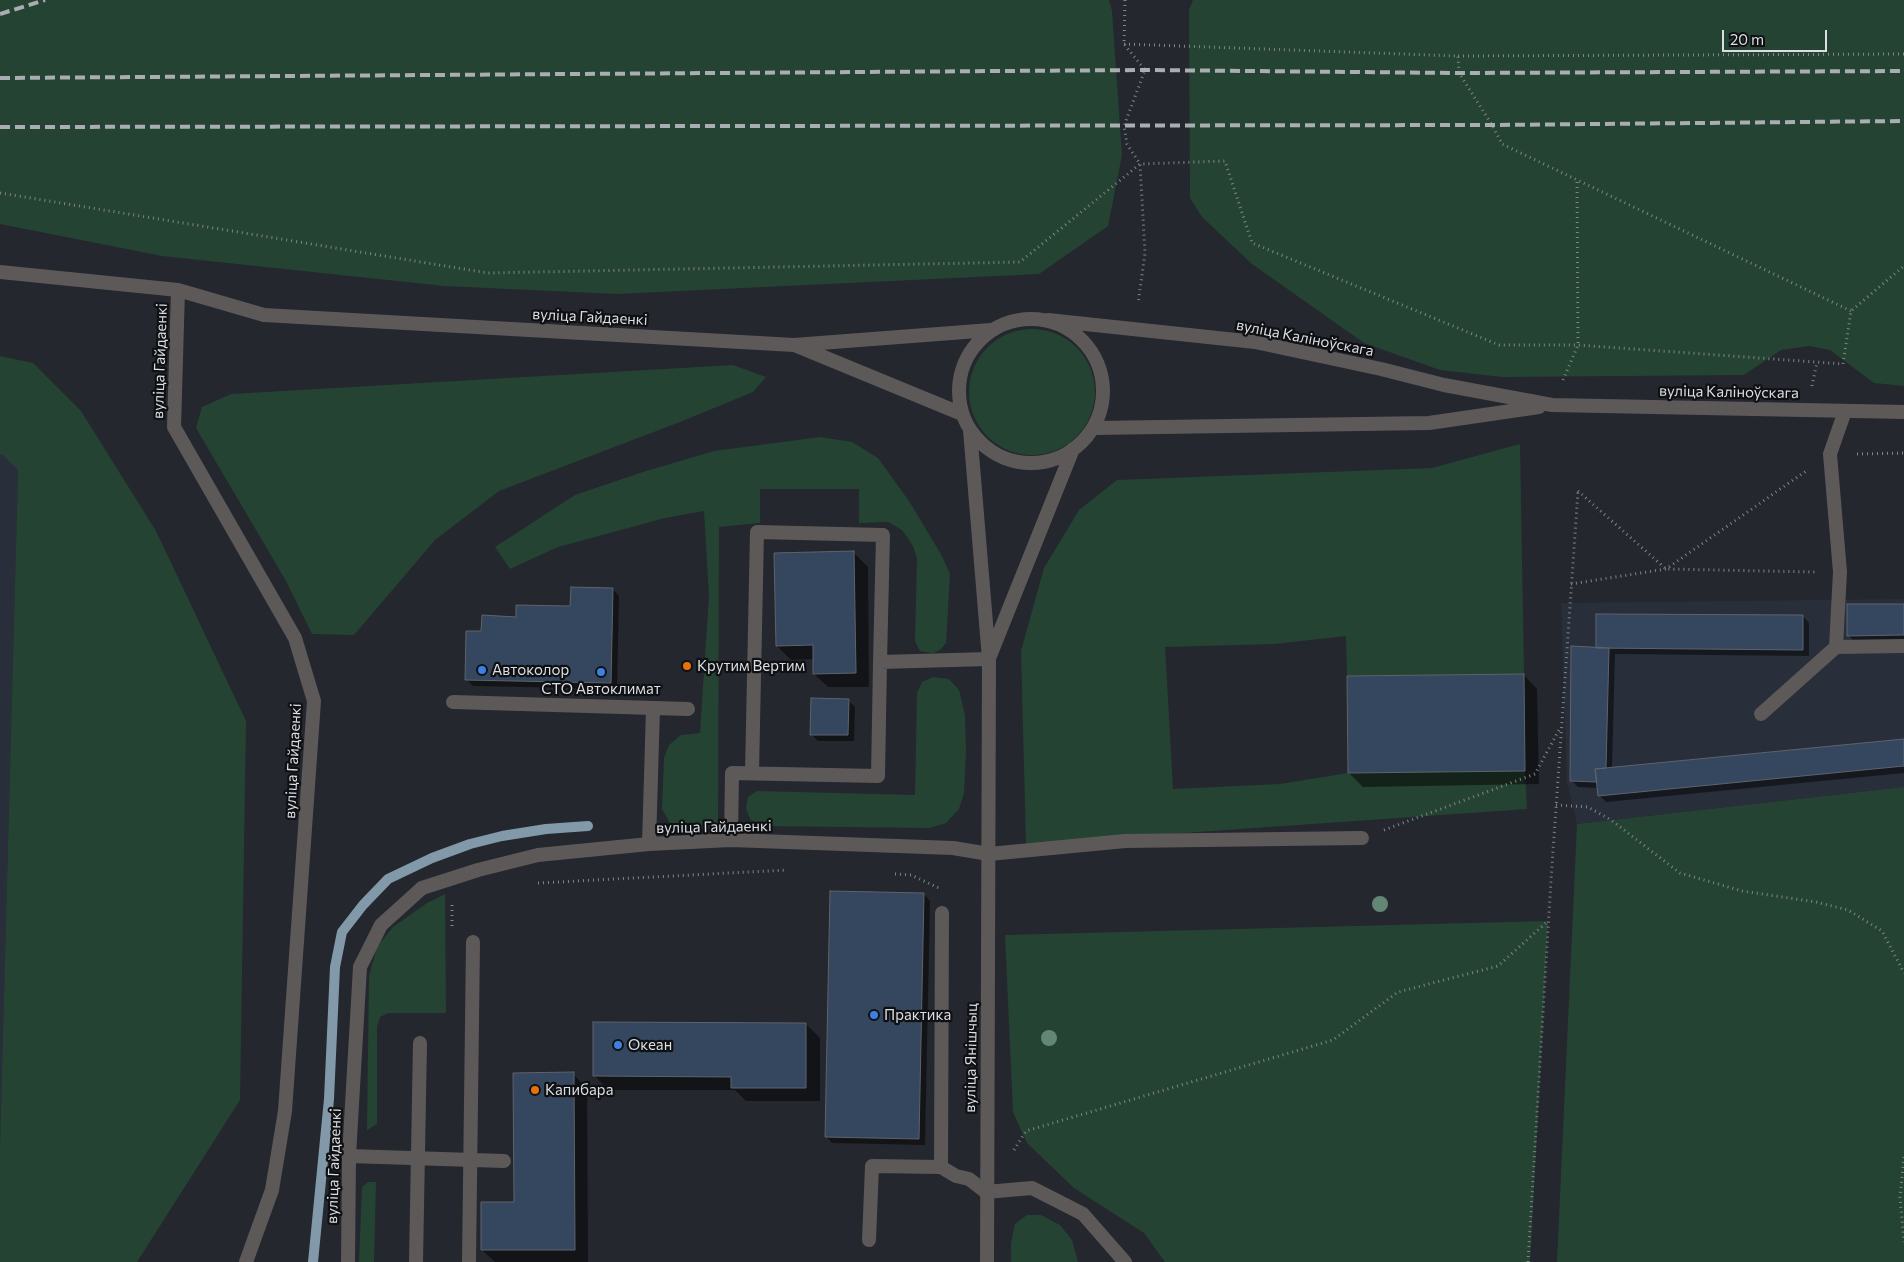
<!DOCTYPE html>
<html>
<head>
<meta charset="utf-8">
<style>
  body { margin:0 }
  #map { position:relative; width:1904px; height:1262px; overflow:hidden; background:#24272d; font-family:Commissioner,sans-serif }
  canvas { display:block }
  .scale { position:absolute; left:1722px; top:30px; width:105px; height:22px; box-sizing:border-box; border:2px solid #dbdee2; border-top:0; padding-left:6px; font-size:15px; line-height:18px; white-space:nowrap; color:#dbdee2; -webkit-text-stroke:4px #0f1013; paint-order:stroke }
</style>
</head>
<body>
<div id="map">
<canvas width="1904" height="1262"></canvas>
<div class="scale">20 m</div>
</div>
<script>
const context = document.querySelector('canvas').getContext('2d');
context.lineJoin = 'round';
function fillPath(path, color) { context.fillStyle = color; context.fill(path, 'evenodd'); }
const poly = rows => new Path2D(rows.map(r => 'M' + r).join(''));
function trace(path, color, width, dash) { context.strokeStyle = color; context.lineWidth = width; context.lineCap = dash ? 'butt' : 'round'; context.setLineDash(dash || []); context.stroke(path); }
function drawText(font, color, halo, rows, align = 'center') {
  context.font = font + ' Commissioner,sans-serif'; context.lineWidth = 4.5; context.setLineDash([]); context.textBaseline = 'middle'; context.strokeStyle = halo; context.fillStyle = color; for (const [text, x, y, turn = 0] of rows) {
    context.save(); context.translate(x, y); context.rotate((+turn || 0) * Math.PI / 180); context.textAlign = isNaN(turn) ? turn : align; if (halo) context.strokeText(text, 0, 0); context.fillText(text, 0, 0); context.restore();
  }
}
const built = poly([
  [0,454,3,454,18,470,0,1145],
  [1904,599,1904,787,1577,824,1567,781,1561,603]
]);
const green = poly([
  [0,0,1109,0,1112,11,1122,155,1108,226,1039,274,617,294,444,286,162,256,0,224],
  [1193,0,1904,0,1904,386,1874,383,1830,350,1809,346,1781,350,1744,375,1502,377,1440,370,1364,343,1252,264,1202,217,1190,198,1189,10],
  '969 392a63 63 0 1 1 126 0a63 63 0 1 1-126 0Z',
  [0,356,33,363,81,411,156,531,246,721,240,1100,137,1262,0,1262,0,1145,18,470,3,455,0,454],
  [733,365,766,377,753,392,680,422,499,491,435,540,354,635,312,634,286,581,196,428,202,407,231,394],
  [820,437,852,442,878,458,909,501,942,556,950,574,946,643,940,650,933,653,920,651,915,641,917,559,913,546,902,530,888,522,859,523,859,489,760,489,760,523,719,527,718,830,681,829,670,823,662,809,664,758,669,745,681,735,700,733,709,596,704,511,665,518,558,547,510,569,495,547,575,495,643,472,714,451],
  [1520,444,1524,674,1347,676,1346,636,1274,644,1165,647,1173,789,1280,784,1348,773,1525,771,1527,809,1026,844,1021,651,1044,568,1079,510,1117,480,1432,468],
  [933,677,949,679,959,690,965,715,966,751,964,793,959,809,946,823,930,828,758,826,750,819,746,808,748,797,757,791,915,795,917,693,922,682],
  [1904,787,1904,1262,1557,1262,1577,824],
  [445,894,446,1013,388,1013,380,1017,377,1027,377,1124,367,1130,369,976,377,947,393,927,427,903],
  [1548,921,1530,1262,1165,1262,1144,1233,1074,1188,1027,1143,1013,1112,1005,935],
  [368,1182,376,1182,374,1262,359,1262,362,1187],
  [1027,1215,1041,1215,1060,1225,1072,1240,1078,1262,1011,1262,1011,1243,1015,1224]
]);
const shadow = poly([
  [854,553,868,567,869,687,828,687,814,674,814,659,791,660,777,646],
  [613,589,619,596,617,689,473,686,466,679,482,632,517,618,572,607],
  [1904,605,1904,641,1855,642,1848,635],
  [1803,616,1809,623,1809,656,1615,654,1612,769,1904,740,1904,773,1606,802,1600,796,1599,788,1578,787,1571,780,1598,649],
  [1524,675,1537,689,1539,784,1363,787,1349,773],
  [848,700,855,707,854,741,818,741,811,734],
  [924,894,930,901,925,1145,832,1143,826,1136],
  [806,1024,820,1038,820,1101,746,1101,735,1090,608,1090,595,1076],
  [573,1074,587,1088,588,1262,495,1262,482,1250,516,1203]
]);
const stream = poly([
  [313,1262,329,1099,335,967,342,932,363,905,388,879,432,858,470,844,502,836,546,829,588,826]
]);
const building = poly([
  [854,551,856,673,813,674,813,645,776,646,774,553,854,551],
  [571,587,613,588,611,683,465,680,466,631,481,631,482,615,516,617,516,605,570,606,571,587],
  [1847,604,1904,604,1904,635,1847,636,1847,604],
  [1596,614,1803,615,1803,650,1596,648,1596,614],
  [1571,646,1609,648,1606,768,1595,769,1597,782,1570,781,1571,646],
  [1524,674,1525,771,1348,773,1347,676,1524,674],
  [811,698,849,699,848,735,810,735,811,698],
  [1904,739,1904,766,1598,796,1595,769,1904,739],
  [830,891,924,893,919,1139,825,1137,830,891],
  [593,1022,806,1023,806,1088,731,1088,731,1077,593,1076,593,1022],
  [574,1072,575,1250,481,1250,481,1202,514,1202,513,1073,574,1072]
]);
const path = poly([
  [1125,0,1124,44,1145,70,1124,126,1127,144,1140,164,1145,253,1138,304],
  [1124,44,1458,56,1459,73,1492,125,1502,144,1851,311],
  [1458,56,1904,54],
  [0,193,488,273,1020,262,1140,164,1225,161,1252,243,1499,345,1578,345,1843,364,1851,311,1904,266],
  [1563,380,1578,345,1577,179],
  [1812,386,1817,362],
  [1857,454,1904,453],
  [1578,491,1666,569,1815,572],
  [1571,584,1666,569,1806,471],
  [1556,805,1588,807,1611,820,1680,873,1742,891,1816,902,1848,910,1882,931,1904,973],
  [1384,830,1535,774,1560,728],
  [895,874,911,875,939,888],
  [538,883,787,870],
  [452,905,452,929],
  [1014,1150,1026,1131,1333,1040,1398,992,1498,966,1548,921],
  [1904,1157,1900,1197,1904,1242],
  [1528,1262,1551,880,1578,491]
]);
const service = poly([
  [1836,647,1840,572,1830,454,1845,411],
  [453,702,688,709],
  [1761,714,1836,647,1904,646],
  [752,773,757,532,883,535,880,662],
  [731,840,732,773,878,776,880,662,989,659],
  [649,844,653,708],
  [349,1156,504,1161],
  [941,1167,942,913],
  [869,1240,872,1166,941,1167,956,1176,969,1179,986,1192,1032,1188,1083,1214,1125,1262],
  [348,1262,349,1156,360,967,381,925,422,888,478,870,538,855,649,844,731,840,953,848,989,854,1125,841,1362,838],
  [416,1262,420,1043],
  [469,1262,473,942]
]);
const tertiary = poly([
  [0,272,178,290,264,315,794,345,991,330],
  [178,290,174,427,295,638,314,701,285,1111,272,1190,246,1262],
  '959 391a72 72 0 1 1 144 0a72 72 0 1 1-144 0Z',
  [1048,320,1255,342,1381,369,1444,385,1552,405,1904,412],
  [797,346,962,414],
  [1094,428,1429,423,1539,407],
  [970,430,989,659,987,1262],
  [990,656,1073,449]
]);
const rail = poly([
  [0,14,45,0],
  [0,78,1145,70,1459,73,1904,71],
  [0,127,1492,125,1904,121]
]);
const trees = [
  [1380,904],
  [1049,1038]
];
const markers = [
  [687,666,5,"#e8710a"],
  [482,670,5,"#3f7fe0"],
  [601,672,5,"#3f7fe0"],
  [874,1015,5,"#3f7fe0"],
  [618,1045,5,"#3f7fe0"],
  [535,1090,5,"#e8710a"]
];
const streetNames = [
  ["вуліца Гайдаенкі",590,317,3],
  ["вуліца Каліноўскага",1305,338,11],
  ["вуліца Гайдаенкі",160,361,-88],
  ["вуліца Каліноўскага",1729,392,1],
  ["вуліца Гайдаенкі",293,761,-87],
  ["вуліца Гайдаенкі",714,827,-1],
  ["вуліца Янішчыц",971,1058,-89],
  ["вуліца Гайдаенкі",334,1166,-88]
];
const poiNames = [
  ["Крутим Вертим",697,666],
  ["Автоколор",492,670],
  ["СТО Автоклимат",601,689,"center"],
  ["Практика",884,1015],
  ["Океан",628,1045],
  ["Капибара",545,1090]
];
fillPath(built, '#282f3a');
fillPath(green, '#254332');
fillPath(shadow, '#0007');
trace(stream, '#8199a9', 10);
fillPath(building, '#35465f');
trace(building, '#5f636a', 1);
trace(path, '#818489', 3, [1, 4]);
trace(service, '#5d5958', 14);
trace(tertiary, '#5d5958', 14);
trace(rail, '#aaadb2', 4, [10, 5]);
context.fillStyle = '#648675';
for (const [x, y] of trees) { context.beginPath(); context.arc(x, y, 8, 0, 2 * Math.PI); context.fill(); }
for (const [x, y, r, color] of markers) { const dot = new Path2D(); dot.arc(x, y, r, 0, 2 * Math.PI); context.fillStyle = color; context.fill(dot); trace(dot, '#0f1013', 2); }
drawText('15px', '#dbdee2', '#0f1013', streetNames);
drawText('15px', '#dbdee2', '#0f1013', poiNames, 'left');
</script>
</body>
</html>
